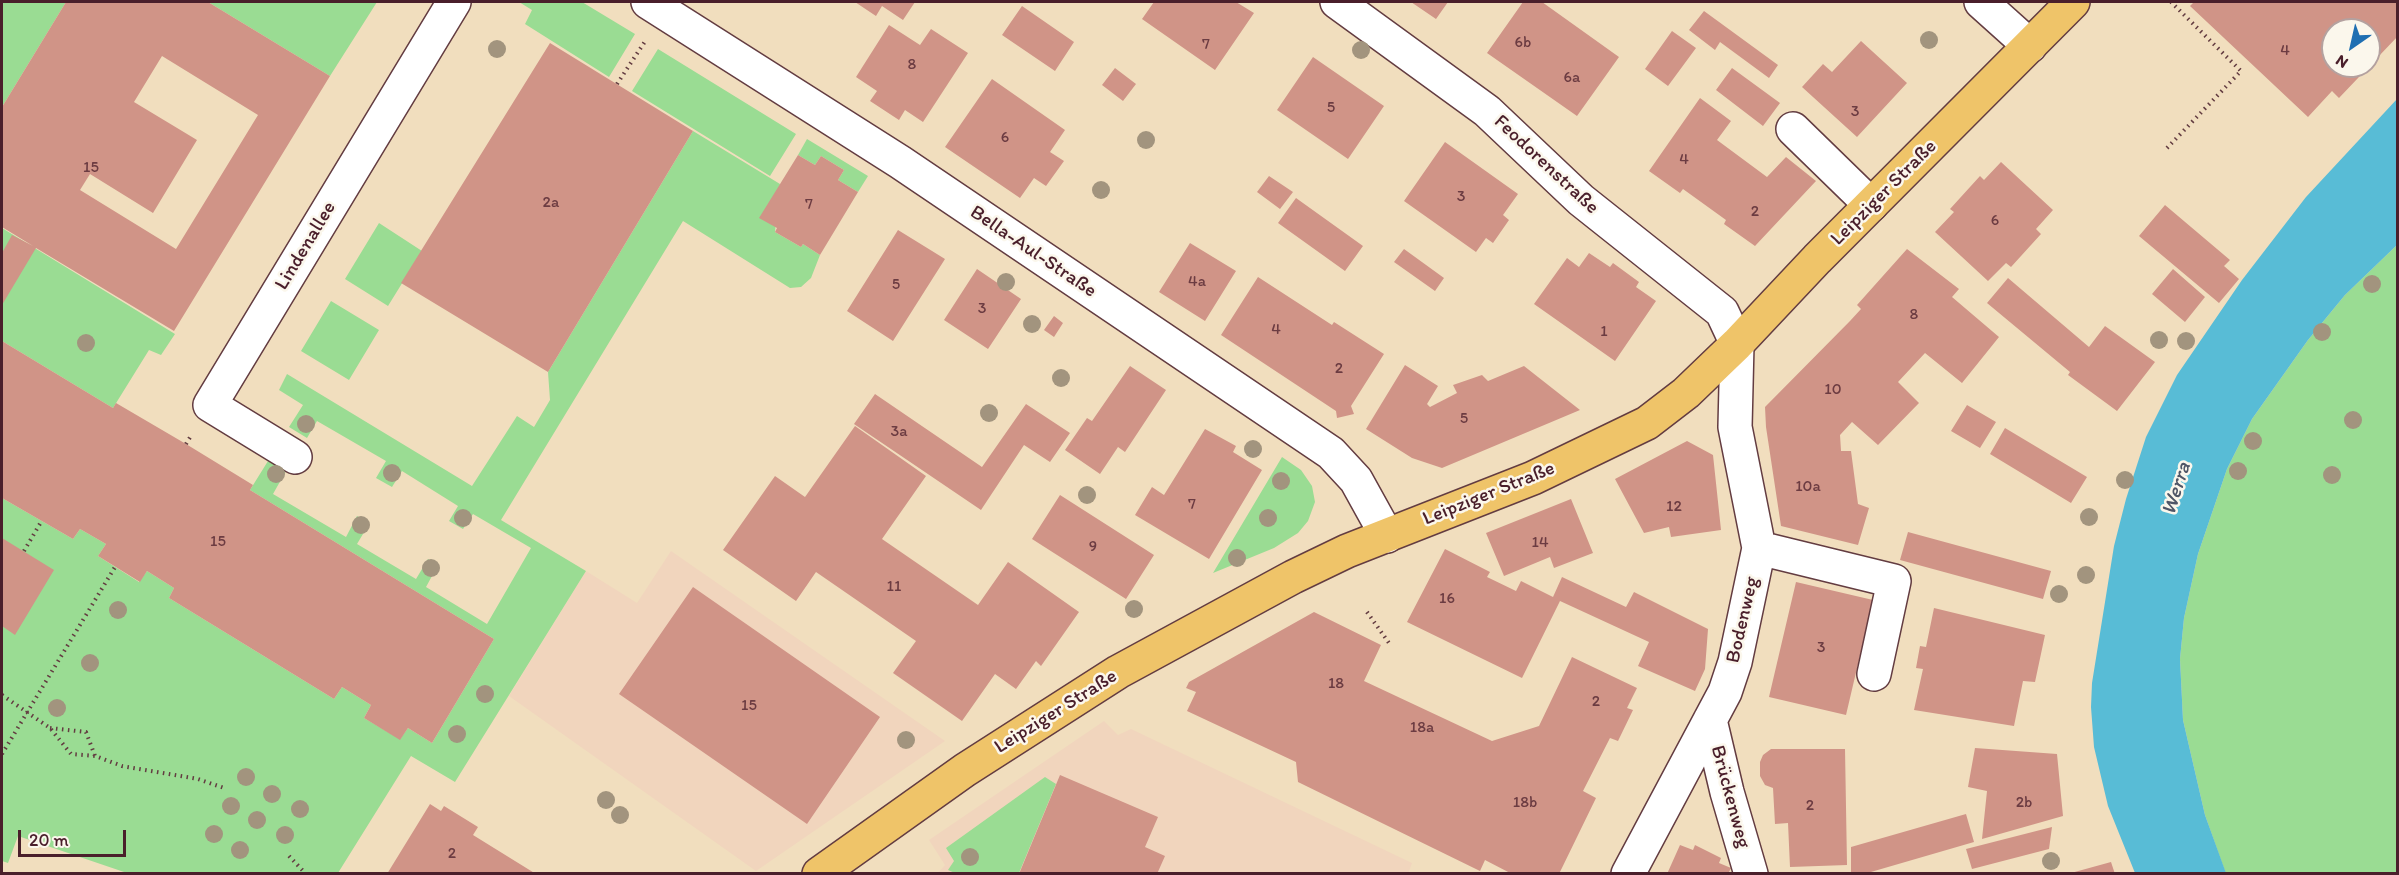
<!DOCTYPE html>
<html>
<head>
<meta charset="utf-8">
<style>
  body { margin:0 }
  #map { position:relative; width:2399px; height:875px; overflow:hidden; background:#f1debe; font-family:Itim,sans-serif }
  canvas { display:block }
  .frame { position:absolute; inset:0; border:3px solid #4a1f2b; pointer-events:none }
  .north { position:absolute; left:2321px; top:18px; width:60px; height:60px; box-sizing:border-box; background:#fbf7ec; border:2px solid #b4a19f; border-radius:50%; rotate:214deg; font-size:16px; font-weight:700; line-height:24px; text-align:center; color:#4a1f2b }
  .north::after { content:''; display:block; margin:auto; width:21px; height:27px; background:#1f6fb2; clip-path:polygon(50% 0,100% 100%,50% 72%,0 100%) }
  .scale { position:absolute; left:18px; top:830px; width:108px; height:27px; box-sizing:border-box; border:3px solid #4a1f2b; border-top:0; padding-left:8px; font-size:18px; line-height:21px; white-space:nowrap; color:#4a1f2b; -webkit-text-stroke:4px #fbf7ec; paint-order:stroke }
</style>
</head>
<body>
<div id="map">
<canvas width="2399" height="875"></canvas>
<div class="frame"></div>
<div class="north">N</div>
<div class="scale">20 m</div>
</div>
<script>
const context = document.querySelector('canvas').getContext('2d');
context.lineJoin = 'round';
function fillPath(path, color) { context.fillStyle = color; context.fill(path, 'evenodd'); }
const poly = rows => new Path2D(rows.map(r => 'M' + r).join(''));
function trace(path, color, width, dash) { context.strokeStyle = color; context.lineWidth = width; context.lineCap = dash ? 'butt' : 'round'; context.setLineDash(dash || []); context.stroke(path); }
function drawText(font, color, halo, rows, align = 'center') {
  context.font = font + ' Itim,sans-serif'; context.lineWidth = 5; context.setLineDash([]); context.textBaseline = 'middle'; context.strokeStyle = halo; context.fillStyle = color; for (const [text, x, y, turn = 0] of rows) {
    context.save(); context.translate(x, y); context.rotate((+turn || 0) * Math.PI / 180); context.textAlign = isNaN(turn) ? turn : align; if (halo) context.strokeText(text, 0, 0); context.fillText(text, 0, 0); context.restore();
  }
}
const built = poly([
  [671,551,945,741,756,871,509,696,586,571,637,603],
  [1104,721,1118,735,1131,729,1412,863,1408,874,937,874,945,865,929,840]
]);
const green = poly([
  [2,2,66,2,2,107],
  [208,2,377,2,330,76],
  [519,2,582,2,635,34,609,77,525,24,532,10],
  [658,49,796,134,770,176,632,91],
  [693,131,780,184,775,232,801,247,803,244,820,255,811,278,801,287,790,288,683,221,501,520,586,571,455,782,411,756,338,873,127,873,18,836,8,863,2,861,2,498,73,539,80,529,106,544,98,556,139,582,147,571,174,588,169,598,334,699,342,687,371,705,364,718,400,739,408,728,432,743,494,639,250,490,268,461,286,471,273,494,346,537,357,516,369,524,357,544,416,579,428,559,438,565,426,587,487,624,531,548,473,514,463,529,449,521,458,506,402,471,392,487,376,478,386,461,317,421,307,438,289,427,303,405,279,390,287,374,472,486,517,416,534,427,550,400,548,372],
  [807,139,868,176,858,192,838,180,844,170,821,156,815,165,798,155],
  [379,223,422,251,388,306,345,279],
  [2,228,175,334,161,355,149,350,113,408,2,341],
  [2397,245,2397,873,2226,874,2205,815,2183,720,2180,659,2184,618,2198,554,2227,469,2252,419,2308,340,2345,295],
  [331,301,379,330,349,380,301,351],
  [1282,457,1301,470,1312,486,1315,502,1308,521,1298,533,1274,548,1213,573],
  [1045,777,1056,784,1019,873,955,873,948,870,954,861,946,848]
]);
const water = poly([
  [2397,99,2397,245,2345,295,2308,340,2252,419,2227,469,2198,554,2184,618,2180,659,2183,720,2205,815,2226,873,2135,873,2108,806,2094,747,2091,707,2092,683,2114,546,2126,499,2146,437,2177,375,2242,280,2306,197]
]);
const building = poly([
  [66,2,208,2,330,76,174,331,36,248,2,305,2,253,12,235,33,246,2,227,2,107],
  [162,56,258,115,176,249,80,190,90,174,153,213,197,140,134,102],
  [855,2,915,2,903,20,882,6,876,16],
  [1154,2,1236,2,1254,13,1215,70,1142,19],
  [1411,2,1448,2,1436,19],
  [1523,2,1542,2,1619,57,1577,116,1487,53],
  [2194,2,2398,2,2398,36,2339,98,2332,91,2308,117,2190,6],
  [2333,30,2369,30,2369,66,2333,66],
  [1022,6,1074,42,1055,71,1002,35],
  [1704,11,1778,65,1769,78,1720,42,1715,50,1689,30],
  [889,25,920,45,931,29,968,53,923,122,905,110,899,120,870,101,877,91,856,77],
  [1672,31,1696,48,1668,86,1645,69],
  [1861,41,1907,83,1857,137,1802,87,1823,64,1832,72],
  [550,43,693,131,548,372,401,283],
  [1313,57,1384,106,1348,159,1277,110],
  [1115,68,1136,84,1123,101,1102,85],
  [1732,68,1780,103,1763,126,1716,90],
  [992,79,1065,130,1050,152,1064,161,1046,186,1034,178,1020,198,945,147],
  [1700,98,1731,121,1717,140,1767,177,1786,157,1816,181,1755,246,1724,224,1726,220,1683,189,1680,193,1649,171],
  [1445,142,1518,194,1503,215,1509,220,1493,243,1486,238,1476,252,1404,201],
  [798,155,815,165,821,156,844,170,838,180,858,192,820,255,803,244,801,247,775,232,777,228,759,218],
  [2001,162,2053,210,2036,229,2041,234,2011,267,2006,263,1988,281,1935,232,1954,212,1950,209,1980,176,1984,180],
  [1269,176,1293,192,1280,209,1257,192],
  [1296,198,1363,246,1345,271,1278,223],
  [2165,205,2230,260,2224,266,2239,279,2219,303,2139,236],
  [898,230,945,259,893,341,847,311],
  [1190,243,1236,271,1205,321,1159,292],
  [1404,249,1444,278,1435,291,1394,262],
  [1907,249,1959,289,1952,297,1999,337,1962,383,1925,353,1898,382,1919,403,1878,445,1852,422,1840,435,1841,451,1851,451,1858,504,1869,508,1858,545,1781,526,1766,427,1765,407,1850,321,1861,309,1857,305],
  [1589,253,1610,267,1613,263,1639,282,1636,287,1656,301,1615,361,1534,304,1567,258,1579,267],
  [977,269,1021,299,988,349,944,320],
  [2173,269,2205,297,2185,322,2152,294],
  [1258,277,1332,325,1334,322,1384,354,1351,406,1354,414,1337,418,1336,411,1221,335],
  [2008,278,2089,347,2105,326,2155,362,2117,411,2068,375,2070,372,1987,303],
  [1054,316,1063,323,1054,337,1044,330],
  [2,341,113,408,116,403,186,444,253,485,250,490,494,639,432,743,408,728,400,740,364,718,371,705,342,687,334,699,169,598,174,588,147,571,140,582,98,556,106,544,80,529,73,539,2,498],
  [1405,365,1438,386,1427,404,1430,407,1457,393,1453,385,1482,375,1488,381,1524,366,1580,410,1442,468,1412,458,1366,429],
  [1130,366,1166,390,1125,452,1118,447,1100,474,1065,450,1087,418,1092,421],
  [875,394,982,467,1026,404,1070,433,1050,462,1024,445,981,510,854,424],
  [1967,405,1996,422,1980,448,1951,431],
  [855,426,926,476,882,539,978,605,1008,562,1079,612,1041,666,1036,661,1016,689,995,674,962,721,893,673,916,641,816,572,796,601,723,550,775,476,805,497],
  [2005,428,2087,477,2071,503,1990,454],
  [1205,429,1236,446,1233,452,1262,470,1209,559,1135,515,1152,487,1164,495],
  [1687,441,1713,455,1721,530,1671,537,1669,527,1644,533,1615,479],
  [1060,495,1154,555,1126,599,1032,539],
  [1571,499,1593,553,1554,568,1550,557,1504,576,1486,533],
  [1908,532,2051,571,2043,599,1900,560],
  [2,538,54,570,15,635,2,626],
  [1445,549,1490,572,1487,577,1516,591,1521,581,1553,597,1562,577,1626,607,1634,592,1708,629,1705,669,1695,691,1638,666,1649,642,1560,601,1522,678,1407,622],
  [1796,582,1873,600,1846,715,1769,697],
  [693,587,880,717,807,824,619,694],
  [1934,608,2045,635,2035,682,2023,681,2014,726,1914,710,1923,669,1916,668,1920,646,1926,647],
  [1314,612,1381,645,1364,681,1492,741,1539,726,1572,657,1637,688,1627,708,1633,710,1618,741,1610,738,1583,791,1596,798,1559,874,1512,874,1485,860,1480,871,1298,782,1296,762,1187,711,1196,692,1186,688,1189,682],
  [1975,748,2057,754,2063,816,1982,839,1987,791,1968,787],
  [1771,749,1845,749,1847,865,1790,867,1788,823,1775,824,1773,788,1765,785,1760,776,1760,762,1763,755],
  [1060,775,1158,817,1145,847,1165,856,1157,874,1019,874],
  [430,804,441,811,444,806,478,827,473,835,536,874,387,874],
  [1966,814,1974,842,1864,874,1851,874,1851,847],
  [2052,827,2049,849,1972,869,1966,849],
  [1680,845,1693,850,1695,845,1721,858,1719,863,1731,868,1728,874,1667,874],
  [2111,862,2115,874,2071,874,2071,873]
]);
const path = poly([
  [617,84,646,40],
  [2167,148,2241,71,2171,2],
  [186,444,192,434],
  [24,551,41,522],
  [1367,612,1389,643],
  [2,695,50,728,71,754,95,756,122,766,198,779,224,788],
  [50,728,86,732,95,756],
  [2,754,115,567],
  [289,856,306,874]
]);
const minor = poly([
  [648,2,900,162,1331,453,1356,480,1387,536],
  [1337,2,1487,111,1581,200,1722,312,1737,344,1735,427,1759,548,1735,662,1725,692,1628,874],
  [1981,2,2030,46],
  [1793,129,1871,205],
  [295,457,210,405,454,2],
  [1759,548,1894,581,1874,674],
  [1710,720,1727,792,1751,874]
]);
const major = poly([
  [819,874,965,770,1118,672,1293,577,1347,551,1533,478,1647,423,1686,393,1737,344,1817,259,2073,2]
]);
const trees = [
  [1929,40],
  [497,49],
  [1361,50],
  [1146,140],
  [1101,190],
  [1006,282],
  [2372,284],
  [1032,324],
  [2322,332],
  [2159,340],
  [2186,341],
  [86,343],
  [1061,378],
  [989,413],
  [2353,420],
  [306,424],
  [2253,441],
  [1253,449],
  [2238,471],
  [392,473],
  [276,474],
  [2332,475],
  [2125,480],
  [1281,481],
  [1087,495],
  [2089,517],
  [463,518],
  [1268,518],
  [361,525],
  [1237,558],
  [431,568],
  [2086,575],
  [2059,594],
  [1134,609],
  [118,610],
  [90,663],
  [485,694],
  [57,708],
  [457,734],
  [906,740],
  [246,777],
  [272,794],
  [606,800],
  [231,806],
  [300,809],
  [620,815],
  [257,820],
  [214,834],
  [285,835],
  [240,850],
  [970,857],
  [2051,861]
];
const numberNames = [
  ["6b",1523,43],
  ["7",1206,45],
  ["4",2285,51],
  ["8",912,65],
  ["6a",1572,78],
  ["5",1331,108],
  ["3",1855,112],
  ["6",1005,138],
  ["4",1684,160],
  ["15",91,168],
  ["3",1461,197],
  ["2a",551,203],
  ["7",809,205],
  ["2",1755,212],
  ["6",1995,221],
  ["4a",1197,282],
  ["5",896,285],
  ["3",982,309],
  ["8",1914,315],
  ["4",1276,330],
  ["1",1604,332],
  ["2",1339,369],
  ["10",1833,390],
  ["5",1464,419],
  ["3a",899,432],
  ["10a",1808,487],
  ["7",1192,505],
  ["12",1674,507],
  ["15",218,542],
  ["14",1540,543],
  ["9",1093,547],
  ["11",894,587],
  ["16",1447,599],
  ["3",1821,648],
  ["18",1336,684],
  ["2",1596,702],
  ["15",749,706],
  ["18a",1422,728],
  ["18b",1525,803],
  ["2b",2024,803],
  ["2",1810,806],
  ["2",452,854]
];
const streetNames = [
  ["Feodorenstraße",1546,165,43],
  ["Leipziger Straße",1884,193,-45],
  ["Lindenallee",306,246,-59],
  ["Bella-Aul-Straße",1033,252,34],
  ["Leipziger Straße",1489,494,-22],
  ["Bodenweg",1743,620,-77],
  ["Leipziger Straße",1056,712,-32],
  ["Brückenweg",1730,797,75]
];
const waterNames = [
  ["Werra",2177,489,-72]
];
fillPath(built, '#f1d5bd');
fillPath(green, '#9adc93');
fillPath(water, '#58bcd6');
fillPath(building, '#d09487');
trace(minor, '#633c41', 36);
trace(major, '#633c41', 36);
trace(path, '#633c41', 4, [1.5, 4.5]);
trace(minor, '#fff', 33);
trace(major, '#efc469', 33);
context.fillStyle = '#a2947e';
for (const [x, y] of trees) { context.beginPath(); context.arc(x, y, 9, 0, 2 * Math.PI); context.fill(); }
drawText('16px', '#6c3c42', null, numberNames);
drawText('20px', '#4a1f2b', '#fbf7ec', streetNames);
drawText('italic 21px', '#4f5667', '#fbf7ec', waterNames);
</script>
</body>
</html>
